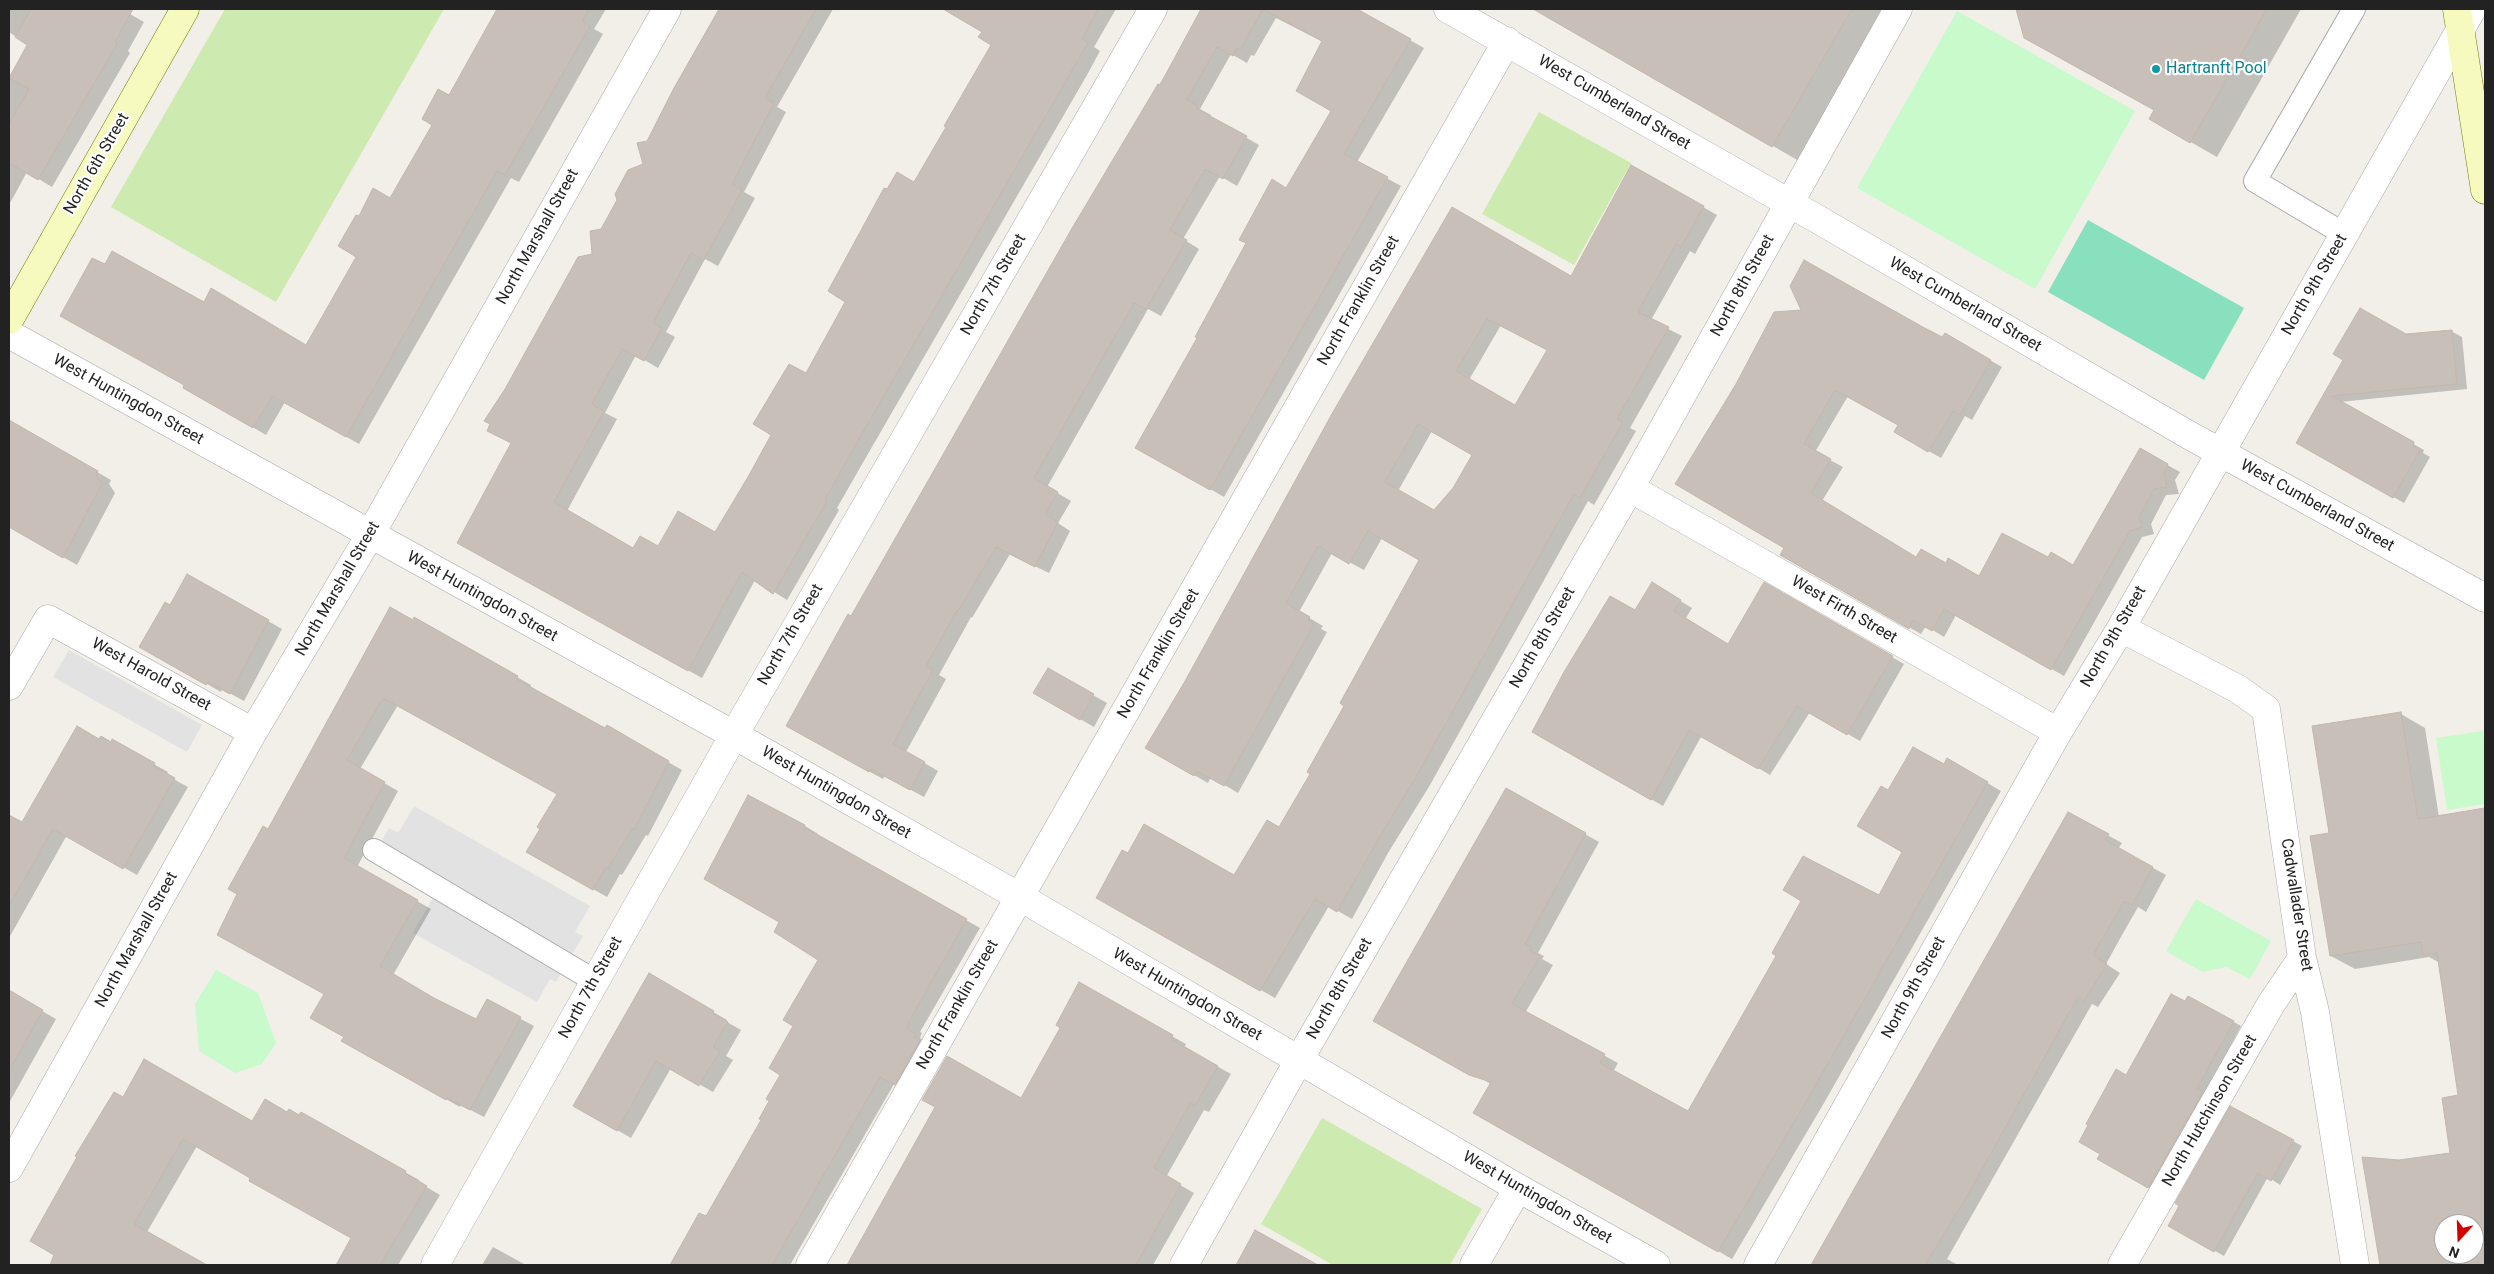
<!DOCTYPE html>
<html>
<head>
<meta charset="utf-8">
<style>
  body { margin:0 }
  #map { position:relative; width:2494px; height:1274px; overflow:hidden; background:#f2efe9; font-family:Roboto,sans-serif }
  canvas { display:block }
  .frame { position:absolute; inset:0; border:10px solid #222; pointer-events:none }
  .north { position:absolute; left:2434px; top:1214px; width:50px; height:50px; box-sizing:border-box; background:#fff; border:1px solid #a7a7a7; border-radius:50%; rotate:200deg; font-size:14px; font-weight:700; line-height:20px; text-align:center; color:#222 }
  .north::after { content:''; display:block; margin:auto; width:18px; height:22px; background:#d40000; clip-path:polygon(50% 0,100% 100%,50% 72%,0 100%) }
</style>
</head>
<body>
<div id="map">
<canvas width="2494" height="1274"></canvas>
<div class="frame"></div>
<div class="north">N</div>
</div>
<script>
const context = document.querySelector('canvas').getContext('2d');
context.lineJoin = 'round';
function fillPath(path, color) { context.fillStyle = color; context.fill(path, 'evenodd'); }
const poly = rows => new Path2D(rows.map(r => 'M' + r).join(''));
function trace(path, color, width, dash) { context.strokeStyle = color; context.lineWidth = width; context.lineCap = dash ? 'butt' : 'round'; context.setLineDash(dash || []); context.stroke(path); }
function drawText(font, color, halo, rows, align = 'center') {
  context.font = font + ' Roboto,sans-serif'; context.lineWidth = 4.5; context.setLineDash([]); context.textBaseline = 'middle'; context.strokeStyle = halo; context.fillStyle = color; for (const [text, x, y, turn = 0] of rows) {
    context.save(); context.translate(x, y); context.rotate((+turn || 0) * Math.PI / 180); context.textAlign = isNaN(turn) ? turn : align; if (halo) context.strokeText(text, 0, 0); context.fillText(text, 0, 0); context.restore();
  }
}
const grass = poly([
  [225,9,444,9,276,302,111,207],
  [1539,112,1631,163,1574,265,1482,214],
  [1322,1118,1482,1209,1450,1265,1333,1265,1261,1224]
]);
const park = poly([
  [1957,11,2135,111,2035,289,1857,188],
  [2483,731,2485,747,2485,804,2447,810,2436,738],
  [2196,899,2271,941,2250,979,2226,967,2202,972,2166,951],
  [216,970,258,993,276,1043,262,1064,235,1073,199,1051,195,1004]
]);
const pitch = poly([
  [2088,220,2244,308,2204,380,2048,292]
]);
const parking = poly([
  [69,650,202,725,187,752,53,677],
  [414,806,590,906,575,932,583,936,556,982,550,979,537,1002,413,933,435,894,377,849,389,828,397,832,400,830]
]);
const shadow = poly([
  [9,9,121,9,144,22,128,51,130,53,52,187,27,172,9,205,9,81,28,45,9,32],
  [499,9,606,9,594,29,603,34,519,182,511,178,359,444,285,402,266,435,184,387,204,304,307,346,358,256,359,218,390,199],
  [727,9,833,9,777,107,786,112,744,192,755,198,718,266,705,259,666,332,675,337,658,368,636,355,605,413,617,419,567,511,634,550,658,548,716,534,847,301,888,191,915,183,993,45,983,31,972,24,980,9,1116,9,1094,47,1100,51,1087,75,861,466,837,508,839,510,787,600,755,580,702,678,459,542,513,443,593,255,602,230,644,165,647,142],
  [1203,9,1355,9,1424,48,1357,162,1401,186,1224,497,1137,447,1333,111,1323,42,1276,18,1254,56,1251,55,1247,63,1231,54,1200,109,1211,115,1210,117,1259,145,1237,186,1220,176,1183,239,1199,249,1161,316,1148,309,1047,487,1071,501,1058,523,1070,531,1049,573,1010,554,972,618,971,617,939,675,946,679,906,752,938,771,924,797,885,776,883,779,801,734,852,618],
  [1572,9,1886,9,1799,161,1563,25],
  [2026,9,2155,9,2172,18,2177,9,2301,9,2217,157,2150,119,2155,110,2020,19],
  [1632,167,1717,215,1695,254,1690,251,1651,320,1682,336,1630,428,1636,431,1594,505,1588,501,1430,785,1388,853,1352,919,1329,906,1275,998,1097,897,1128,855,1235,877,1280,829,1312,773,1420,560,1382,538,1364,570,1332,553,1299,612,1323,626,1321,629,1327,632,1238,793,1211,777,1208,783,1147,748,1453,209,1571,278],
  [1501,325,1548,350,1515,406,1469,380],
  [1432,431,1473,455,1439,514,1398,491],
  [2451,331,2462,337,2467,389,2340,402,2424,450,2423,453,2430,457,2404,503,2297,442,2345,359,2406,336],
  [1945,335,2002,367,1972,420,1965,416,1941,458,1895,432,1899,425,1848,396,1815,452,1843,467,1822,501,1916,559,1946,564,1980,577,2048,559,2073,566,2140,450,2180,472,2175,480,2179,494,2166,495,2151,524,2154,534,2142,537,2064,676,1956,615,1944,637,1926,626,1921,634,1781,555,1786,547,1738,385,1943,339],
  [9,422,111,480,109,484,115,493,77,565,9,526],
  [188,576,282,629,244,701,222,689,221,692,141,646,170,606],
  [1764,584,1904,664,1860,741,1810,712,1770,775,1702,735,1663,806,1534,732,1635,612,1664,591,1692,608,1686,618,1729,645],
  [415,619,531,685,530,688,606,729,607,727,682,770,648,836,646,835,622,875,620,874,607,897,528,852,558,794,398,705,360,769,398,791,357,867,431,909,393,975,436,1000,476,1020,487,1001,534,1026,484,1117,461,1105,460,1107,343,1041,345,1037,326,994,268,830],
  [1048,670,1107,703,1094,727,1035,693],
  [2401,714,2425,728,2439,817,2485,809,2485,1265,2380,1265,2363,1158,2399,1161,2451,1154,2459,1096,2440,963,2429,957,2355,969,2331,956,2330,834],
  [2444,1224,2474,1224,2474,1254,2444,1254],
  [100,740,111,743,112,741,168,772,166,775,188,787,137,875,67,835,9,938,9,816,23,824],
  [1948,760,2001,791,1824,1103,1732,1259,1475,1112,1491,1084,1375,1020,1507,790,1599,842,1538,953,1544,956,1542,959,1553,965,1525,1013,1618,1063,1613,1072,1688,1113,1879,897,1903,853,1889,792,1945,766],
  [749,797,805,826,818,834,817,836,980,928,920,1032,922,1033,920,1038,928,1043,909,1092,894,1084,790,1265,670,1265,700,1214,706,1218,763,1120,782,1075,795,1026,820,959,781,922],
  [2069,814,2122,843,2118,849,2166,875,2146,912,2138,907,2122,935,2106,964,2120,973,2098,1007,2092,1004,1947,1259,1958,1265,1812,1265],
  [649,975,727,1020,727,1022,741,1030,726,1056,733,1060,713,1092,671,1068,631,1138,575,1106],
  [1079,984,1186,1044,1184,1048,1231,1074,1209,1112,1204,1110,1166,1177,1194,1193,1153,1265,991,1265,972,1254,966,1265,849,1265,937,1107,1022,1099,1062,1027],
  [9,992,56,1019,9,1103],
  [2189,997,2241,1026,2156,1191,2099,1159,2127,1077],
  [124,1099,253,1123,288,1113,300,1117,301,1114,419,1180,418,1182,440,1195,398,1265,358,1265,343,1256,353,1238,197,1146,147,1232,206,1265,75,1265,32,1241],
  [2293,1141,2302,1146,2280,1185,2268,1177,2224,1256,2169,1225],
  [1255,1232,1315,1265,1236,1265],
  [493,1247,526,1265,482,1265]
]);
const building = poly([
  [31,9,133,9,115,42,117,44,38,180,9,163,9,124,29,89,9,78,27,45,15,37,31,9],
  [497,9,589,9,582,21,590,26,505,175,497,171,346,437,272,396,253,428,183,388,184,385,60,316,92,258,105,264,112,251,204,302,211,288,306,345,356,257,338,246,356,215,359,216,373,188,390,198,432,125,422,119,438,89,449,95,497,9],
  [719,9,816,9,765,98,774,103,732,184,742,190,704,260,691,253,653,323,662,328,644,361,622,349,592,404,604,411,554,502,633,548,640,536,658,546,678,511,715,532,748,477,771,435,753,424,789,364,806,373,845,302,828,291,884,188,887,189,897,172,914,182,946,127,944,126,991,45,978,37,982,32,943,9,1098,9,1082,39,1088,42,1074,67,848,458,825,500,827,501,773,594,742,572,688,671,457,543,511,443,487,431,490,424,484,421,505,389,578,257,592,254,590,231,601,229,617,200,615,194,628,170,643,164,637,143,647,141,674,88,719,9],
  [1201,9,1357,9,1411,39,1344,154,1388,177,1210,490,1135,448,1197,338,1195,337,1246,243,1239,240,1272,179,1286,188,1331,111,1296,91,1322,41,1263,9,1240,50,1237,48,1233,56,1217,47,1187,100,1198,106,1197,109,1247,136,1223,179,1205,169,1170,230,1187,240,1146,309,1134,303,1034,478,1058,492,1045,514,1058,522,1035,567,996,547,958,611,957,610,926,666,933,670,893,744,925,762,910,790,871,769,869,772,786,726,848,614,851,616,1071,230,1158,84,1160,85,1201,9],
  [1533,9,1852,9,1772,147,1533,9],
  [2016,9,2267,9,2190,143,2149,119,2154,110,2024,38,2016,9],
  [1631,165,1704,206,1681,247,1676,244,1638,312,1669,327,1617,419,1623,422,1580,498,1574,494,1416,777,1375,845,1337,912,1315,899,1260,991,1096,898,1122,850,1128,853,1144,824,1234,875,1267,820,1279,827,1310,774,1307,772,1344,706,1340,703,1419,560,1368,531,1349,564,1318,546,1286,603,1310,617,1308,620,1314,624,1224,786,1197,771,1194,776,1145,748,1184,683,1333,412,1452,207,1571,276,1631,165],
  [1487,319,1547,350,1515,405,1456,371,1487,319],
  [1418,424,1472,455,1453,488,1434,510,1385,482,1418,424],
  [1804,260,1921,326,1942,337,1945,333,1991,360,1960,415,1953,411,1928,452,1894,432,1898,425,1835,390,1804,444,1831,459,1811,493,1916,557,1921,549,1946,563,1948,558,1979,576,2002,533,2048,557,2051,552,2073,565,2140,448,2168,464,2164,473,2167,487,2154,489,2139,517,2143,527,2130,531,2051,670,1944,609,1932,631,1913,620,1909,629,1780,555,1784,548,1675,484,1736,384,1774,312,1801,310,1790,286,1804,260],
  [2360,308,2406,334,2452,330,2457,384,2332,396,2414,442,2413,446,2420,450,2393,498,2296,443,2343,360,2333,354,2360,308],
  [9,420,98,471,96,476,102,484,63,558,9,527,9,420],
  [187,574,269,620,230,694,208,682,206,685,139,647,165,602,170,605,187,574],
  [1652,582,1681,600,1674,611,1728,644,1764,582,1893,656,1847,735,1797,706,1758,769,1689,730,1651,800,1532,732,1564,672,1610,596,1635,610,1652,582],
  [390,607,413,620,414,617,518,676,516,679,605,728,607,725,669,761,634,830,632,828,608,869,606,867,593,890,526,852,540,829,537,827,557,794,383,698,347,760,385,782,344,858,418,900,380,966,434,998,476,1019,487,999,521,1017,470,1110,447,1098,446,1100,341,1041,344,1037,310,1018,324,994,217,935,237,894,228,889,263,826,268,829,390,607],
  [1048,668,1094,694,1080,720,1033,693,1048,668],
  [2401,712,2418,819,2485,808,2485,1265,2380,1265,2362,1157,2399,1160,2450,1153,2442,1098,2458,1095,2437,953,2423,955,2421,942,2330,956,2310,836,2329,833,2312,726,2401,712],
  [2444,1224,2474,1224,2474,1254,2444,1254,2444,1224],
  [77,726,99,739,101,736,111,742,112,739,155,763,153,766,175,778,123,869,53,829,9,906,9,815,22,822,77,726],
  [1913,747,1944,764,1947,758,1988,782,1810,1095,1718,1252,1473,1113,1491,1082,1469,1075,1373,1021,1506,788,1586,833,1525,944,1531,947,1529,950,1540,956,1512,1004,1605,1054,1600,1063,1688,1111,1776,956,1772,953,1801,901,1783,890,1803,856,1879,895,1902,852,1857,826,1881,786,1888,790,1913,747],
  [748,795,805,825,804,827,967,919,908,1023,909,1025,907,1029,915,1034,913,1037,920,1040,895,1085,880,1077,772,1265,670,1265,699,1213,706,1216,761,1120,759,1119,769,1101,766,1099,780,1075,769,1068,793,1026,783,1020,818,960,774,932,779,922,704,879,748,795],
  [2068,812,2109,834,2105,840,2153,867,2132,905,2124,901,2093,955,2107,964,2084,1001,2078,997,1969,1193,1925,1265,1811,1265,2068,812],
  [649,973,714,1011,713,1013,728,1022,713,1047,720,1051,699,1086,656,1061,617,1131,573,1106,649,973],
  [1079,982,1173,1035,1171,1039,1218,1066,1195,1106,1190,1103,1154,1168,1181,1184,1136,1265,847,1265,935,1107,922,1100,947,1056,1021,1098,1060,1028,1056,1025,1079,982],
  [9,990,43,1010,9,1071,9,990],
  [2171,994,2185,1001,2188,996,2234,1021,2197,1089,2203,1092,2148,1188,2097,1159,2100,1154,2079,1142,2088,1125,2086,1124,2116,1069,2126,1075,2171,994],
  [144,1059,252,1121,265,1099,287,1112,289,1109,299,1115,301,1112,406,1171,405,1173,427,1186,380,1265,336,1265,351,1238,249,1181,250,1178,183,1139,134,1224,207,1265,50,1265,54,1255,30,1241,77,1157,75,1156,114,1092,123,1097,144,1059],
  [2230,1106,2294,1140,2271,1181,2258,1173,2214,1252,2168,1226,2179,1206,2175,1203,2230,1106],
  [1255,1230,1318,1265,1236,1265,1255,1230]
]);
const lane = poly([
  [2344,234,2255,181,2354,9],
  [374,850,595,981]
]);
const street = poly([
  [1448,9,1819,220,2187,434,2485,598],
  [9,334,734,735,1020,897,1518,1188,1656,1265],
  [1630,488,2058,732],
  [2121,628,2238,689,2266,709,2302,958,2315,1012,2355,1265],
  [9,686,48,619,253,732],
  [9,1168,253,732,370,535,667,9],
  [435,1265,734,735,1153,9],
  [810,1265,1507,41],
  [1184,1265,1299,1060,1630,488,1898,9],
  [1474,1265,1518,1188],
  [1758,1265,2058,732,2121,628,2472,9],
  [2122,1265,2271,1004,2302,958]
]);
const secondary = poly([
  [2457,9,2485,190],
  [9,320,185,9]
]);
const markers = [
  [2156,69,5,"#0f9aa8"]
];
const cultureNames = [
  ["Hartranft Pool",2166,69]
];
const streetNames = [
  ["West Cumberland Street",1614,103,30],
  ["North 6th Street",97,164,-60],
  ["North Marshall Street",538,237,-61],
  ["North 7th Street",994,285,-60],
  ["North 9th Street",2315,285,-60],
  ["North 8th Street",1743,286,-61],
  ["North Franklin Street",1359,301,-60],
  ["West Cumberland Street",1965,305,30],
  ["West Huntingdon Street",128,400,29],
  ["West Cumberland Street",2317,506,29],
  ["North Marshall Street",338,589,-60],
  ["West Huntingdon Street",482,597,29],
  ["West Firth Street",1844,610,30],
  ["North 7th Street",791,635,-60],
  ["North 9th Street",2114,637,-60],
  ["North 8th Street",1543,638,-60],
  ["North Franklin Street",1159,654,-60],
  ["West Harold Street",151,675,29],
  ["West Huntingdon Street",836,793,30],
  ["Cadwallader Street",2296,905,81],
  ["North Marshall Street",137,940,-61],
  ["North 7th Street",591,988,-61],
  ["North 9th Street",1914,988,-61],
  ["North 8th Street",1340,989,-60],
  ["West Huntingdon Street",1187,995,30],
  ["North Franklin Street",958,1005,-60],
  ["North Hutchinson Street",2210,1111,-60],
  ["West Huntingdon Street",1537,1198,30]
];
fillPath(grass, '#cdebb0');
fillPath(park, '#c8facc');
fillPath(pitch, '#88e0be');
fillPath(parking, '#e2e2e2');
fillPath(shadow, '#0003');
fillPath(building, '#c7bfb8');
trace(building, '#c4b6ab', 1);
trace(lane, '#a9a9a9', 24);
trace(street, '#a9a9a9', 29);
trace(secondary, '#707d05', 29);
trace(lane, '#fff', 22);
trace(street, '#fff', 28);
trace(secondary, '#f7fabf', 28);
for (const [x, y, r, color] of markers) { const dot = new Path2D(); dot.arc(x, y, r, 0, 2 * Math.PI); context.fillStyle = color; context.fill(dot); trace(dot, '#fff', 2); }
drawText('16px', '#0d838f', '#fff', cultureNames, 'left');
drawText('16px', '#222', '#fff', streetNames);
</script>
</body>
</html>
